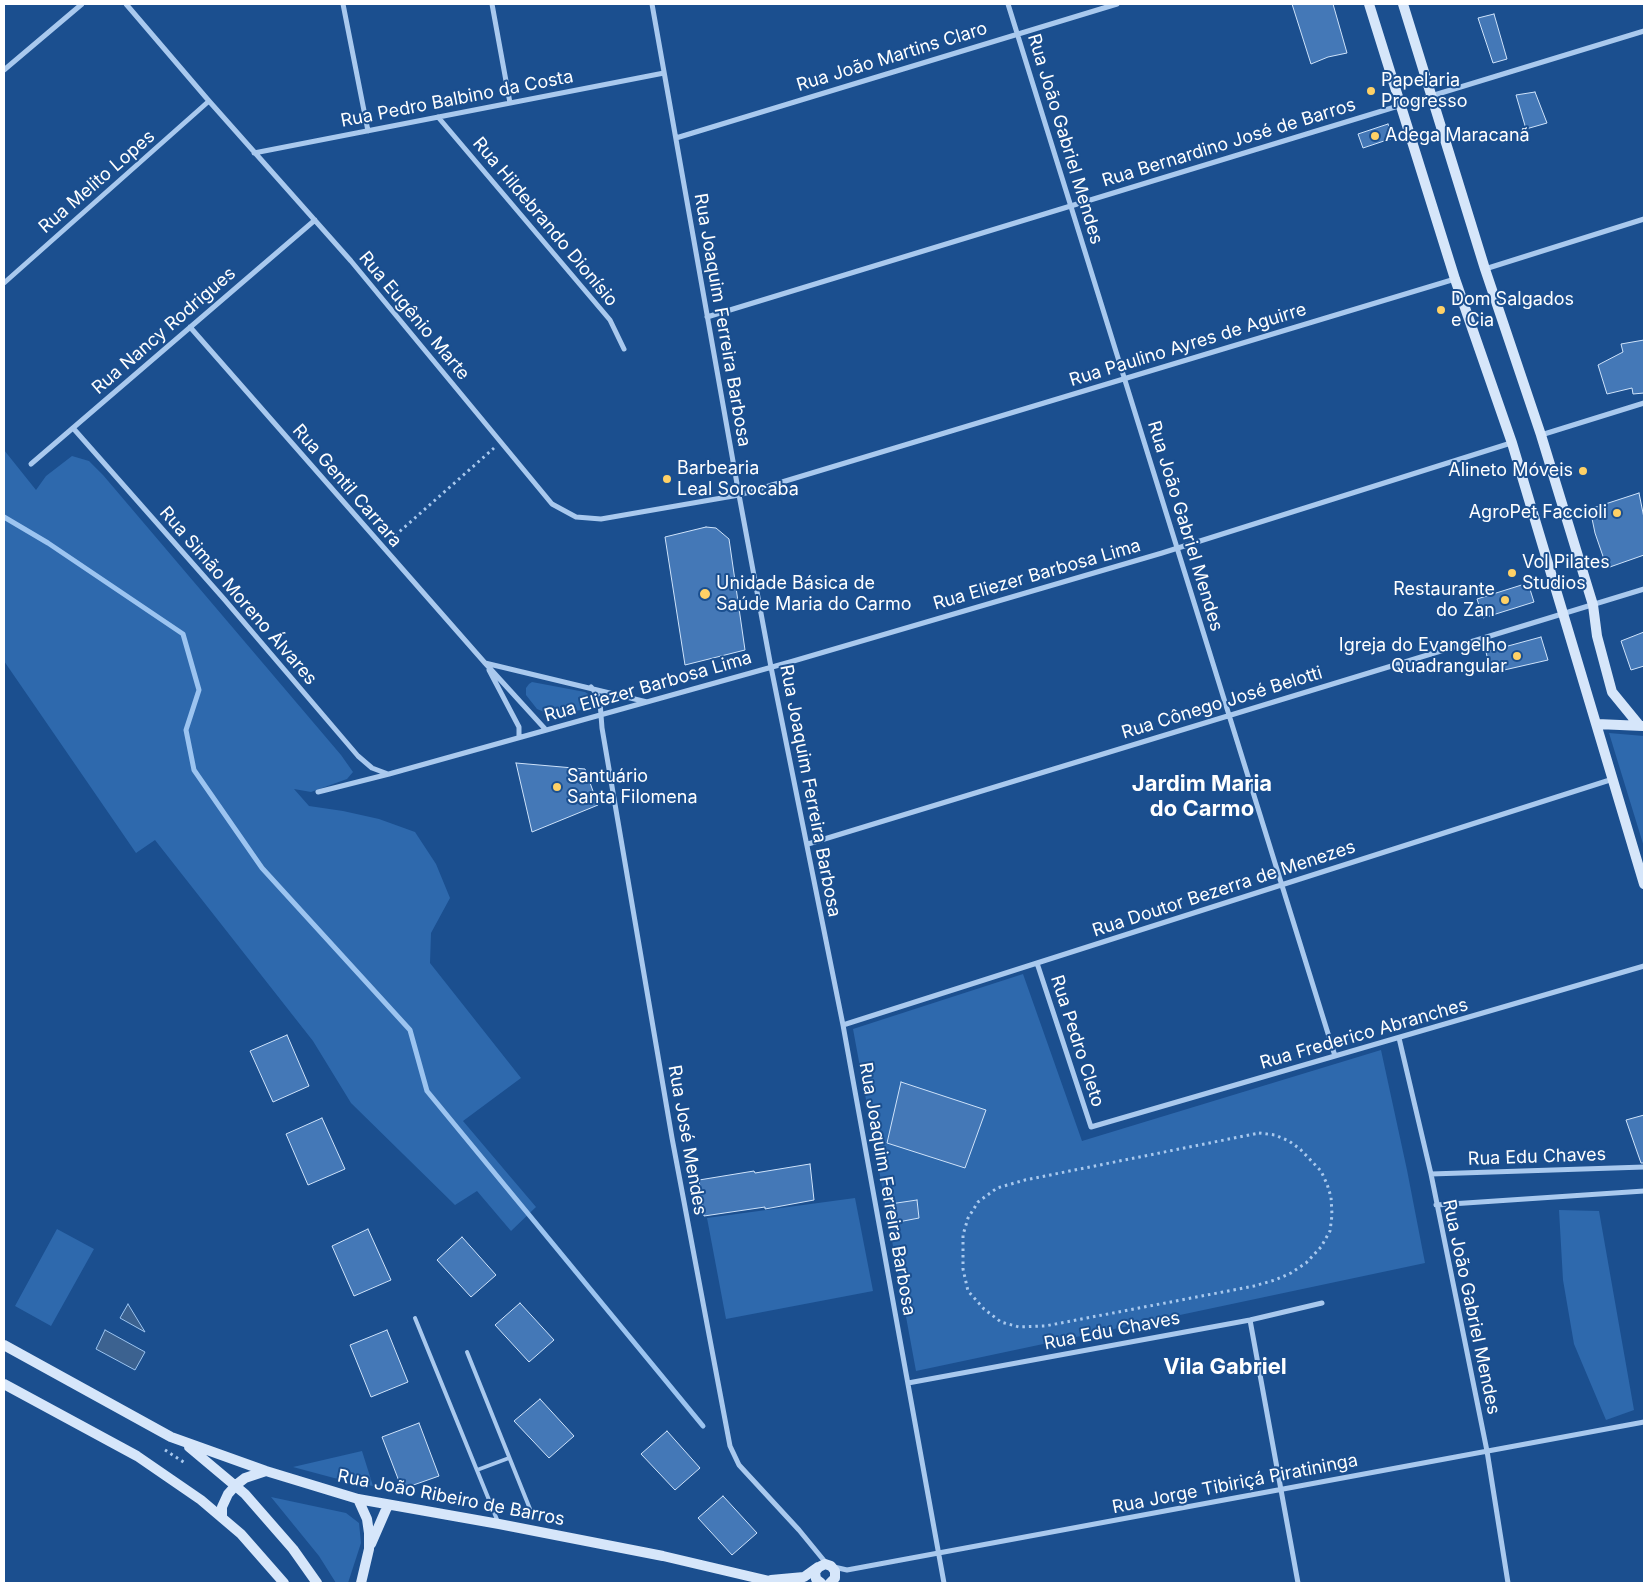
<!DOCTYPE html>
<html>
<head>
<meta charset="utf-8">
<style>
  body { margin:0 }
  #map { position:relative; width:1648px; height:1587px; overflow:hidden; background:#1b4f8f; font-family:Inter,sans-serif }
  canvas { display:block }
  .frame { position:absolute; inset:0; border:5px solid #fff; pointer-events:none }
</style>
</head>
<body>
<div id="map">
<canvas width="1648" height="1587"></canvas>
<div class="frame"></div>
</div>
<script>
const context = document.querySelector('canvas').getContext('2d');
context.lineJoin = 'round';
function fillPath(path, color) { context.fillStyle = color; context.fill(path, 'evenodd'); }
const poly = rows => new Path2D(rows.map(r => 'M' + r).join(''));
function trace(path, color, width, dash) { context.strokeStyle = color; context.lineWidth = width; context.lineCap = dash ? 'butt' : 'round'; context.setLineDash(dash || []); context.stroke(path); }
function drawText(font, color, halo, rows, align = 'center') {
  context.font = font + ' Inter,sans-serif'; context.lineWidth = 4; context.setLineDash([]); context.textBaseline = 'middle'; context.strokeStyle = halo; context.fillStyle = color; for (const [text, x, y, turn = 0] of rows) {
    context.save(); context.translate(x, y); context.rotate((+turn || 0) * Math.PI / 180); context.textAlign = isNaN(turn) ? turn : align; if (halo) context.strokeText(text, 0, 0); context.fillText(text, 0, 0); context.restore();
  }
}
const green = poly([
  [4,450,36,490,46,476,72,456,89,461,103,475,341,755,353,772,347,779,311,792,294,789,309,806,343,811,379,819,415,832,436,864,450,898,431,933,430,963,521,1078,463,1121,536,1207,511,1231,477,1191,455,1205,351,1103,313,1041,155,840,136,853,4,661],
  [532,682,585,692,591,696,593,700,589,706,584,709,562,715,551,715,537,709,526,695,526,688,529,684],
  [1609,733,1644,736,1644,847],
  [1023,974,1082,1141,1381,1050,1407,1170,1425,1263,916,1371,853,1029],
  [855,1198,873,1291,726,1319,707,1218],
  [1559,1210,1599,1211,1634,1410,1606,1420,1574,1344,1563,1280],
  [57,1229,94,1249,51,1326,15,1306],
  [362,1451,373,1486,334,1478,293,1467],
  [271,1497,346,1513,359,1523,361,1543,348,1583,336,1583,319,1556]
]);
const water = poly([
  [128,1304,145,1332,120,1318,128,1304],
  [105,1330,145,1352,135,1370,96,1349,105,1330]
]);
const stream = poly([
  [4,517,48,543,183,634,199,690,186,730,194,770,262,868,410,1030,427,1091,703,1426]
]);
const building = poly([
  [1292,4,1333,4,1347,53,1328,57,1311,64,1292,4],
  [1494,14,1507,59,1493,63,1478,18,1494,14],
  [1535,92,1547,123,1526,129,1516,95,1535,92],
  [1388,124,1393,138,1363,148,1358,134,1388,124],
  [1644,340,1644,393,1633,394,1632,388,1607,394,1598,365,1623,352,1621,344,1644,340],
  [1639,493,1644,518,1644,555,1607,568,1595,533,1590,509,1639,493],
  [706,527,716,528,729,539,745,650,685,665,665,537,706,527],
  [1528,583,1534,602,1483,618,1477,599,1528,583],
  [1644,632,1644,666,1631,670,1621,641,1644,632],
  [1541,637,1548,660,1491,673,1486,652,1541,637],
  [516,763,585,769,598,805,532,832,516,763],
  [287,1035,309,1086,273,1102,250,1051,287,1035],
  [901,1082,986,1110,965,1168,887,1143,901,1082],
  [1644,1115,1644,1163,1641,1163,1626,1120,1644,1115],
  [322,1118,345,1169,308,1185,286,1134,322,1118],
  [810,1164,814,1200,765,1209,765,1207,704,1216,699,1180,754,1171,755,1173,810,1164],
  [917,1200,919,1218,893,1223,890,1204,917,1200],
  [368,1229,391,1280,354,1296,332,1246,368,1229],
  [462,1237,496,1275,471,1297,437,1260,462,1237],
  [520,1303,554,1340,529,1362,495,1325,520,1303],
  [387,1330,408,1382,371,1397,350,1345,387,1330],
  [540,1399,574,1436,549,1458,514,1421,540,1399],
  [419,1423,439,1476,402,1489,382,1437,419,1423],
  [667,1431,700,1468,675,1490,641,1454,667,1431],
  [723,1496,757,1533,732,1555,698,1518,723,1496]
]);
const path = poly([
  [390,540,494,448],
  [1259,1133,1275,1135,1289,1141,1300,1149,1321,1171,1327,1184,1331,1197,1332,1215,1330,1231,1321,1247,1306,1263,1291,1273,1275,1280,1254,1286,1045,1326,1019,1327,1001,1322,984,1309,968,1291,963,1269,963,1235,968,1218,978,1202,997,1188,1025,1180,1259,1133],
  [165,1450,185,1463]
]);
const lane = poly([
  [415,1318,498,1522],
  [467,1352,530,1509],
  [477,1470,509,1458]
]);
const street = poly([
  [126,4,209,101,351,261,552,504,576,517,601,519,739,495,1455,279],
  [343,4,368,131],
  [492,4,510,103],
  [652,4,739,495,771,667,843,1025,944,1583],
  [1008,4,1335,1056],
  [4,70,82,4],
  [438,117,610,320,624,349],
  [676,138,1117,4],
  [254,153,664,73],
  [1485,269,1644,219],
  [4,283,209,101],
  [707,317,1644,31],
  [190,327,485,663,546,730],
  [73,428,224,599,358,756,372,768,388,774],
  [1541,435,1644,403],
  [31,464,315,220],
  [485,663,647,702],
  [489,670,519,727,519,737],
  [591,687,597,694,600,702,602,728,672,1138,730,1446,739,1465,799,1530,826,1563],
  [318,792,389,774,790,662,1162,553,1511,443],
  [808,844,1644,589],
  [1037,963,1091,1127,1644,966],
  [843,1025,1613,779],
  [1399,1038,1431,1174,1487,1451,1508,1583],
  [1431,1174,1644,1167],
  [1436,1205,1644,1191],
  [1250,1320,1298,1583],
  [908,1383,1250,1320,1322,1303],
  [834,1567,847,1570,1644,1422]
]);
const secondary = poly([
  [1369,4,1455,279,1512,443,1644,884],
  [1403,4,1485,269,1541,435,1593,605,1597,636,1612,692,1639,725],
  [1597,724,1643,726],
  [4,1345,171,1437,266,1471,358,1499,499,1524,663,1556,778,1583],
  [4,1384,137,1456,201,1500,241,1534,284,1583],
  [189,1447,245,1494,293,1549,317,1583],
  [358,1499,367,1519,369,1533,369,1549,361,1583],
  [222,1517,222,1507,228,1494,236,1485,245,1478,266,1471],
  [371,1544,388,1505],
  [771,1580,804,1577,818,1567],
  [821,1583,816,1579,815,1572,819,1567,825,1564,831,1566,835,1571,835,1578,830,1583]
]);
const markers = [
  [1371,91,5,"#ffd166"],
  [1375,136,5,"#ffd166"],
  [1441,310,5,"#ffd166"],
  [1583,471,5,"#ffd166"],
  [667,479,5,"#ffd166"],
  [1617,513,5,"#ffd166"],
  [1512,573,5,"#ffd166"],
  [705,594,6,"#ffd166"],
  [1505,600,5,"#ffd166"],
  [1517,656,5,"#ffd166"],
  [557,787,5,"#ffd166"]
];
const streetNames = [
  ["Rua João Martins Claro",892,57,-17],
  ["Rua Pedro Balbino da Costa",457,99,-11],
  ["Rua João Gabriel Mendes",1065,139,73],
  ["Rua Bernardino José de Barros",1229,143,-17],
  ["Rua Melito Lopes",97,182,-41],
  ["Rua Hildebrando Dionísio",545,222,50],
  ["Rua Eugênio Marte",414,316,50],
  ["Rua Joaquim Ferreira Barbosa",722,320,80],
  ["Rua Nancy Rodrigues",164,331,-41],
  ["Rua Paulino Ayres de Aguirre",1188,345,-17],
  ["Rua Gentil Carrara",347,486,49],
  ["Rua João Gabriel Mendes",1185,526,73],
  ["Rua Eliezer Barbosa Lima",1037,575,-16],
  ["Rua Simão Moreno Álvares",238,596,49],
  ["Rua Eliezer Barbosa Lima",648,687,-16],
  ["Rua Cônego José Belotti",1222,703,-17],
  ["Rua Joaquim Ferreira Barbosa",810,791,79],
  ["Rua Doutor Bezerra de Menezes",1224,889,-18],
  ["Rua Frederico Abranches",1364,1034,-16],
  ["Rua Pedro Cleto",1077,1041,72],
  ["Rua José Mendes",687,1140,80],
  ["Rua Edu Chaves",1537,1157,-2],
  ["Rua Joaquim Ferreira Barbosa",887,1189,80],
  ["Rua João Gabriel Mendes",1471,1307,78],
  ["Rua Edu Chaves",1112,1331,-11],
  ["Rua Jorge Tibiriçá Piratininga",1235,1484,-11],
  ["Rua João Ribeiro de Barros",451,1498,11]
];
const poiNames = [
  ["Papelaria",1381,81],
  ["Progresso",1381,102],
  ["Adega Maracanã",1385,136],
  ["Dom Salgados",1451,300],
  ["e Cia",1451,321],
  ["Barbearia",677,469],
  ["Leal Sorocaba",677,490],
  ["Alineto Móveis",1573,471,"right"],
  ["AgroPet Faccioli",1607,513,"right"],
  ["Vol Pilates",1522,563],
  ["Studios",1522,584],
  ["Unidade Básica de",716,584],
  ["Saúde Maria do Carmo",716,605],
  ["Restaurante",1495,590,"right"],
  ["do Zan",1495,611,"right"],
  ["Igreja do Evangelho",1507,646,"right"],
  ["Quadrangular",1507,667,"right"],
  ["Santuário",567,777],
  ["Santa Filomena",567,798]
];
const districtNames = [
  ["Jardim Maria",1202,784],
  ["do Carmo",1202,809],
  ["Vila Gabriel",1225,1367]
];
fillPath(green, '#2e69ad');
fillPath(water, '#3c6290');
trace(water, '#9cc4f0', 1);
trace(stream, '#9cc4f0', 5);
fillPath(building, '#4478b7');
trace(building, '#cfe3fa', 1);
trace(path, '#a9c9ee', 3, [2.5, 4]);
trace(lane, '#a9c9ee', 4);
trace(street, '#a9c9ee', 5);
trace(secondary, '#d6e6fa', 10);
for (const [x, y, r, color] of markers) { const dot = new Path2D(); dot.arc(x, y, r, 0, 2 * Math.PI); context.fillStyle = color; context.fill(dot); trace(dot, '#1b4f8f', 2); }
drawText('18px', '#fff', '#1b4f8f', streetNames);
drawText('18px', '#fff', '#1b4f8f', poiNames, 'left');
drawText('bold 22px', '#fff', '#1b4f8f', districtNames);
</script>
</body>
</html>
